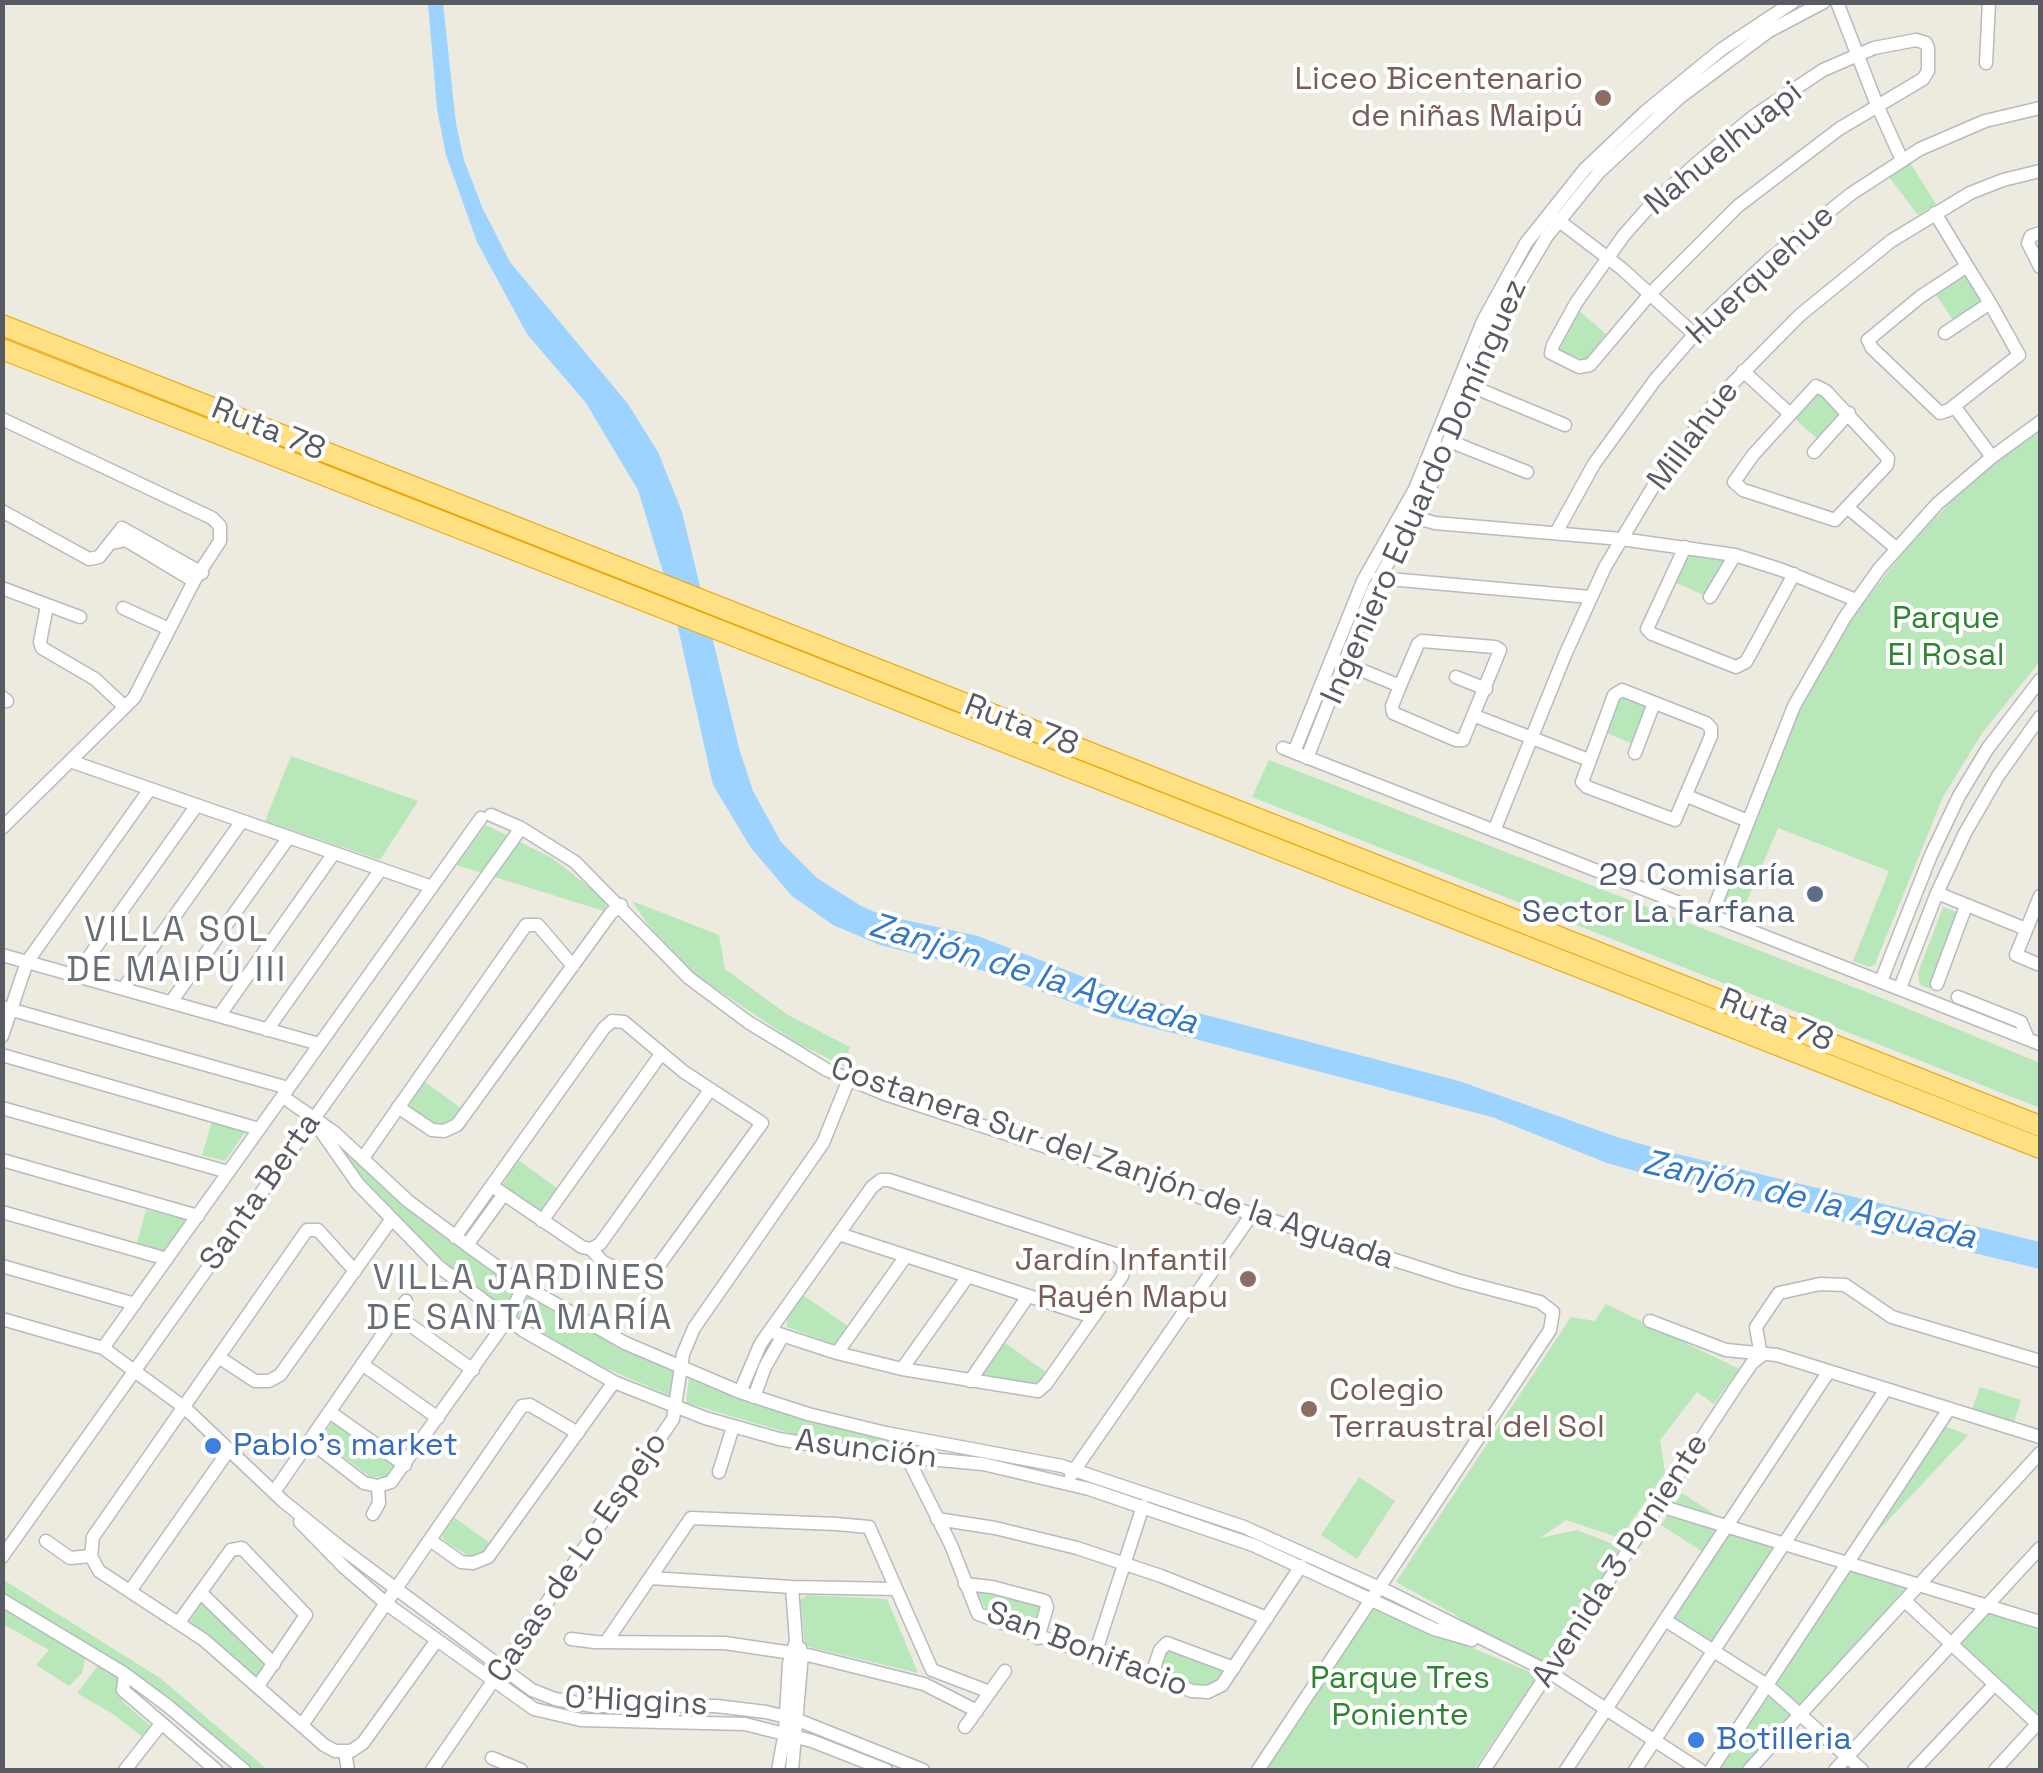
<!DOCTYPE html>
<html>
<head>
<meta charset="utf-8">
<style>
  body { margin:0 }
  #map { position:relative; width:2043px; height:1773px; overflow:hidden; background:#edeadf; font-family:"Space Grotesk",sans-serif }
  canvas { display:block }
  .frame { position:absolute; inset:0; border:5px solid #585c62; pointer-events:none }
</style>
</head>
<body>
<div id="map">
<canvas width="2043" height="1773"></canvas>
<div class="frame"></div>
</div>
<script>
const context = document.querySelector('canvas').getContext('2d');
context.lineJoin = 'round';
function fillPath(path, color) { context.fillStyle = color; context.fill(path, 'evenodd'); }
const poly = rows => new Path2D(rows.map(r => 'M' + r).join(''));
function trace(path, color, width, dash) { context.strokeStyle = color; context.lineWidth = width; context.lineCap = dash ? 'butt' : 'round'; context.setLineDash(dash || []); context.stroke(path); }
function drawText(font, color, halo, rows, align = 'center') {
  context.font = font + ' "Space Grotesk",sans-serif'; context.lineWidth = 8; context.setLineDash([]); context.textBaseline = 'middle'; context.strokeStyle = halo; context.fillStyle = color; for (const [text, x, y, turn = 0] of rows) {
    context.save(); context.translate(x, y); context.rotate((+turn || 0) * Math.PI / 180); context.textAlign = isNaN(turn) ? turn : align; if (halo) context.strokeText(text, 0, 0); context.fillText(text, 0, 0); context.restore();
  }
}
const green = poly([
  [1910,163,1936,204,1918,215,1889,177],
  [1963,275,1968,277,1982,300,1954,321,1934,292],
  [1577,309,1606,334,1585,360,1557,350],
  [1820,391,1839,414,1818,439,1791,416],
  [2040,428,2040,661,1982,733,1943,797,1875,964,1869,967,1853,961,1889,871,1778,828,1743,910,1749,913,1746,920,1724,914,1723,900,1793,725,1812,685,1859,608,1916,537,1965,488],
  [1687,554,1724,560,1706,596,1672,581],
  [1625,696,1647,705,1633,744,1607,733,1619,701],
  [291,756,418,801,380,860,265,821],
  [1269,760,1879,997,2040,1063,2040,1108,1252,797],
  [486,825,552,858,597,893,607,905,604,911,456,865],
  [632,901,719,935,725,969,788,1015,850,1047,843,1066,797,1043,696,975,649,926],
  [1943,907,1959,913,1930,989,1920,985,1918,973],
  [425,1082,462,1109,450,1123,437,1126,411,1108,410,1103],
  [212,1122,246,1131,225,1161,202,1155],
  [333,1141,441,1233,516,1284,505,1310,435,1254,371,1190],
  [518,1160,561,1191,545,1211,540,1212,503,1184],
  [146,1210,187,1220,165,1252,137,1243],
  [529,1293,612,1343,674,1372,673,1397,591,1362,517,1318],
  [803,1295,849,1327,836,1345,787,1327,787,1318],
  [1606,1304,1739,1369,1714,1404,1697,1392,1660,1440,1665,1473,1620,1538,1566,1520,1540,1538,1577,1530,1623,1548,1548,1659,1537,1661,1476,1631,1454,1614,1396,1582,1571,1317,1595,1321],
  [1004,1342,1046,1372,1038,1384,982,1375],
  [689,1377,736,1397,890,1439,890,1448,800,1436,686,1403],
  [1980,1387,2021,1400,2014,1422,1972,1409],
  [334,1420,395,1464,386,1477,370,1477,321,1439],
  [1945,1426,1968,1435,1865,1545],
  [1359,1477,1395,1501,1357,1559,1321,1535],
  [1682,1493,1726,1522,1706,1554,1661,1525],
  [454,1517,491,1544,487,1549,477,1555,469,1556,446,1542,442,1536],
  [1730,1531,1776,1547,1713,1643,1674,1618],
  [1851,1570,1906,1588,1741,1770,1719,1770],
  [2,1579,160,1678,268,1770,251,1770,135,1675,3,1593],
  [976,1592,995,1592,1036,1602,1040,1610,1035,1626,986,1609],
  [807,1595,887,1599,918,1673,805,1646,800,1600],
  [203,1601,264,1664,256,1676,189,1622],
  [2,1604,81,1652,85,1659,82,1673,69,1686,36,1665,49,1650,3,1624],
  [1372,1607,1538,1675,1474,1770,1264,1770],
  [1987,1610,2040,1628,2038,1714,1958,1643],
  [1164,1648,1224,1671,1217,1681,1203,1687,1158,1672],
  [100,1663,116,1673,122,1701,153,1728,145,1739,113,1714,77,1693]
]);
const water = poly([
  [428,3,443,3,456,124,464,160,482,207,510,262,628,404,658,452,682,512,739,748,753,791,781,842,817,878,861,906,882,915,978,936,1133,996,1459,1081,1617,1137,1673,1153,2040,1242,2040,1269,1646,1174,1607,1163,1492,1117,1115,1018,988,972,880,945,833,925,792,896,751,848,713,785,672,601,638,490,586,403,527,334,477,242,446,155,437,109]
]);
const minor = poly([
  [1837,2,1877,105,1902,160],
  [1916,40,1926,43,1928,48,1928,71,1923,79,1839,129,1738,206,1650,294,1590,365,1579,367,1551,353,1553,345,1576,303,1624,235,1648,208,1697,163,1754,116,1823,70,1874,48,1916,40],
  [1986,63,1989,2],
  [1935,213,1967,266,1990,303,2019,355,1949,410,1940,413,1872,348,1868,340,1920,297,1967,266],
  [1554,217,1621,268,1694,334],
  [2040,233,2031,236,2028,243,2040,267],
  [1945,333,1990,303],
  [1743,371,1789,413],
  [1471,386,1565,425],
  [1816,386,1826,391,1888,458,1887,465,1835,520,1743,490,1734,482,1753,455,1816,386],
  [1954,406,1992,457],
  [2,419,212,518,220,526,220,541,194,581,134,698,2,828],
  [1449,441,1527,472],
  [1814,452,1849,413],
  [1848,508,1896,548],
  [2,511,89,559,99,557,122,528,202,573],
  [1410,516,1435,523,1621,539,1735,555,1782,570,1856,600],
  [1556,533,1594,464,1655,380,1713,313,1769,260,1851,194,1920,149,1985,121,2040,108],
  [112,543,126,540,194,581],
  [1685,547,1647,629,1652,634,1736,667,1746,662,1794,574],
  [1378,578,1590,597],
  [2,588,80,617],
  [1710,597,1735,555],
  [47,606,40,642,42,648,95,679,125,707],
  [123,608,169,629],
  [1422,641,1495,647,1500,650,1463,740,1456,740,1393,713,1392,706,1400,686,1418,644,1422,641],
  [1339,661,1400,686],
  [1456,677,1486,689],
  [1622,690,1706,723,1711,728,1711,736,1675,820,1587,787,1582,782,1614,695,1622,690],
  [2,697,7,701],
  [1475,716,1589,760],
  [1283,748,2040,1044],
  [1294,752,1363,581,1415,489,1483,321,1526,243,1585,169,1645,112,1722,49,1793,2],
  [1635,753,1654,703],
  [1307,758,1373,590,1432,483,1496,322,1547,236,1599,172,1679,98,1769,31,1824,2],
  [70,761,432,887],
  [1687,796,1748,821],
  [491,815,521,828,575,862,689,978,748,1022,827,1070,885,1094,1252,1214,1460,1281,1540,1302,1553,1312,1550,1330,1258,1770],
  [1494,831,1565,655,1605,567,1653,487,1720,396,1800,315,1891,241,1970,193,2003,180,2040,171],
  [1937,893,2026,929],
  [2040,896,2016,955,2040,965],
  [1711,916,1794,706,1845,617,1879,569,1937,504,1992,457,2040,422],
  [2,955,319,1044],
  [76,975,197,805],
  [1881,981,1931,855,1959,796,1988,748,2040,680],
  [1937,984,1966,906],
  [1900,988,1937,893,1965,833,1998,776,2040,717],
  [123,989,242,821],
  [1958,997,2021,1022,2028,1039],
  [171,1002,289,837],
  [2,1007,288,1088],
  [219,1016,334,853],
  [267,1030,381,869],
  [2,1036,27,962,150,789],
  [2,1055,259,1129],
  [289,1101,335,1133,408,1201,467,1245,524,1286,625,1343,740,1392,808,1414,886,1433,1062,1466,1244,1527,1391,1593,1549,1672,1700,1770],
  [398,1107,432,1130,444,1131,457,1125,611,913,621,905],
  [2,1108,228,1172],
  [314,1121,358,1184,438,1266,524,1331,614,1382,705,1418,779,1439,862,1453,983,1464,1089,1489,1253,1545,1434,1629,1472,1640],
  [363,1158,526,925,538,925,573,966],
  [2,1160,198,1216],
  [2,1212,167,1259],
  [542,1221,661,1054],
  [839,1234,1093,1317],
  [455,1237,604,1028,612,1021,624,1022,684,1072,762,1123,646,1283,603,1262,591,1249,582,1247,492,1186],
  [467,1245,504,1194],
  [591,1249,600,1244,710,1090],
  [2,1266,135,1304],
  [396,1315,473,1370],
  [2,1319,103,1348,185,1408,283,1501,340,1547,532,1690,555,1699,593,1706,716,1706,766,1712,798,1720,923,1770],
  [1650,1321,1726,1350,1777,1355,2040,1437],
  [103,1348,481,818],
  [837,1353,906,1256],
  [1761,1356,1756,1327,1779,1293,1820,1284,1845,1285,1892,1317,2040,1361],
  [220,1358,255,1381,269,1381,280,1375,391,1220],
  [362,1364,438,1418],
  [902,1369,968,1276],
  [970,1381,1028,1296],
  [740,1392,760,1345,766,1336,872,1187,881,1180,889,1180,1115,1254,1125,1264,1122,1276,1046,1384,1038,1391,902,1369,837,1353,770,1331],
  [754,1397,765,1367,782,1337],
  [331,1413,405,1465],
  [311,1442,364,1483,378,1486,391,1482,507,1320,524,1286],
  [904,1451,951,1545,978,1614,1192,1691,1208,1692,1222,1685,1301,1566],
  [719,1472,733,1427],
  [1071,1475,1252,1214],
  [274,1492,406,1301],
  [1657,1505,2040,1622],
  [373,1514,379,1503,378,1486],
  [937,1519,995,1528,1077,1548,1161,1576,1267,1618],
  [300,1522,345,1568,388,1605,534,1709,581,1720,745,1724,812,1741,886,1770],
  [430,1540,461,1562,473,1563,488,1557,614,1382],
  [46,1541,70,1558,91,1556],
  [91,1556,99,1571,204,1640,324,1745,335,1751,351,1751,363,1743,437,1640],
  [91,1556,93,1537,307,1230,318,1230,355,1271],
  [2,1557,521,828],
  [650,1578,792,1587,895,1589],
  [965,1584,992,1587,1045,1601,1047,1607,1038,1638],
  [130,1591,229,1450],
  [201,1593,274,1664],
  [2,1600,125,1674,168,1706,244,1770],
  [1905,1601,2040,1726],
  [1665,1620,1767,1685,1862,1770],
  [179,1622,231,1550,242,1548,306,1615,258,1686],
  [571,1639,595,1642,725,1643,812,1656,924,1684,977,1711],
  [606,1642,691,1518,836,1524,869,1527,932,1670],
  [1094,1657,1143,1506],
  [932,1670,990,1692],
  [125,1674,123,1690,216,1770],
  [1151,1677,1160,1650,1167,1643,1234,1668],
  [302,1725,522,1406,530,1405,578,1433],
  [965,1727,1005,1671],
  [345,1752,348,1770],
  [492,1758,521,1770],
  [125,1770,161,1724],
  [432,1770,673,1419,683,1354,694,1328,823,1143,849,1079],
  [778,1770,785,1732,789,1663,796,1641,792,1587],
  [792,1770,802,1654,800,1648],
  [1484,1770,1735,1388,1752,1363,1761,1356],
  [1566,1770,1829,1371],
  [1635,1770,1886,1389],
  [1711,1770,1949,1409],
  [1749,1770,2040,1453],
  [1835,1770,2040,1548],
  [1914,1770,1995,1684],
  [1995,1770,2040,1721]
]);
const highway = poly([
  [2,325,2040,1126],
  [2,349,2040,1148]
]);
const markers = [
  [1603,98,10,"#8d6e63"],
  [1815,894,10,"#5c6f8a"],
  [1248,1279,10,"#8d6e63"],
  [1309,1409,10,"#8d6e63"],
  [213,1446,10,"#3f7fe0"],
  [1696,1740,10,"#3f7fe0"]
];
const educationNames = [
  ["Liceo Bicentenario",1583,80],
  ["de niñas Maipú",1583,117],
  ["Jardín Infantil",1228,1261],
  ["Rayén Mapu",1228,1298],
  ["Colegio",1329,1391,"left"],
  ["Terraustral del Sol",1329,1428,"left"]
];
const streetNames = [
  ["Nahuelhuapi",1724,149,-39],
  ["Huerquehue",1761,275,-43],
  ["Ruta 78",268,430,22],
  ["Millahue",1694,436,-53],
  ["Ingeniero Eduardo Domínguez",1425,492,-66],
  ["Ruta 78",1021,726,21],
  ["Ruta 78",1776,1021,22],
  ["Costanera Sur del Zanjón de la Aguada",1112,1164,19],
  ["Santa Berta",261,1192,-55],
  ["Asunción",866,1450,7],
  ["Casas de Lo Espejo",578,1558,-56],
  ["Avenida 3 Poniente",1621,1561,-57],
  ["San Bonifacio",1087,1650,21],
  ["O'Higgins",636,1702,3]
];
const parkNames = [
  ["Parque",1946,619],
  ["El Rosal",1946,656],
  ["Parque Tres",1400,1679],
  ["Poniente",1400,1716]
];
const serviceNames = [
  ["29 Comisaría",1795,876],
  ["Sector La Farfana",1795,913]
];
const shopNames = [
  ["Pablo's market",233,1446],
  ["Botilleria",1716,1740]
];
const neighbourhoodNames = [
  ["VILLA SOL",177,932],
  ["DE MAIPÚ III",177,972],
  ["VILLA JARDINES",520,1280],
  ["DE SANTA MARÍA",520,1320]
];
const waterNames = [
  ["Zanjón de la Aguada",1033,975,17],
  ["Zanjón de la Aguada",1809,1201,13]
];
fillPath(green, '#b8e7b9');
fillPath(water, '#9cd3ff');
trace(minor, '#b7bac0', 15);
trace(highway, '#eba400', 22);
trace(minor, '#fff', 12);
trace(highway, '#ffe183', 20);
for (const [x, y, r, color] of markers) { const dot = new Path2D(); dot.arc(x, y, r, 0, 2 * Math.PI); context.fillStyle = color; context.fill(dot); trace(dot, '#fff', 4); }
drawText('32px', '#785e54', '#fff', educationNames, 'right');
drawText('32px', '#585c62', '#fff', streetNames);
drawText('32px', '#2d8431', '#fff', parkNames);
drawText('32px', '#4e5e75', '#fff', serviceNames, 'right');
drawText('32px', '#366cbe', '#fff', shopNames, 'left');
context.letterSpacing = '2.5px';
drawText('35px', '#696e74', '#fff', neighbourhoodNames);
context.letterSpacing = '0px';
drawText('italic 35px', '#3478c3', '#fff', waterNames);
</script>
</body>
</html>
